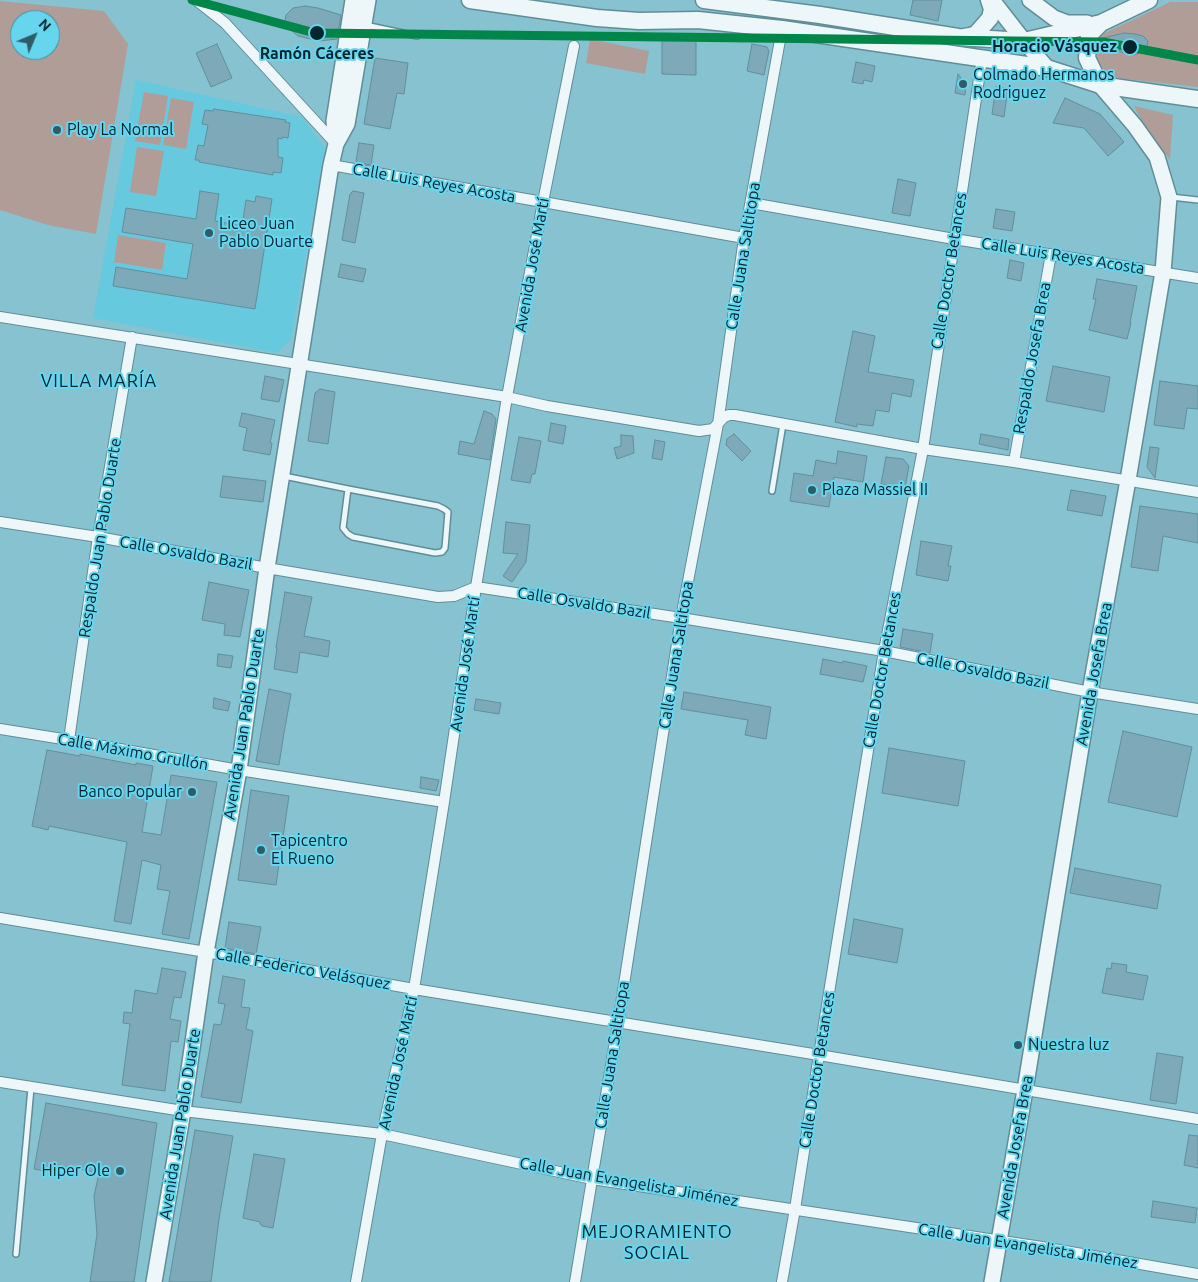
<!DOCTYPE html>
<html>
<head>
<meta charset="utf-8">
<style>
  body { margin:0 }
  #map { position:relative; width:1198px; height:1282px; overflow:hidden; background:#86c2d0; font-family:Ubuntu,sans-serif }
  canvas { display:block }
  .north { position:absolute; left:10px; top:10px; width:50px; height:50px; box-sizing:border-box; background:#66d6ef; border:1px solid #3d8fa1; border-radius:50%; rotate:45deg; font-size:14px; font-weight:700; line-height:20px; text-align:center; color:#00252d }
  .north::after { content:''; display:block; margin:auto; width:18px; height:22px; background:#2f5c66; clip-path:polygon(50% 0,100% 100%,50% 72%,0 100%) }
</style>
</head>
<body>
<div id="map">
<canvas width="1198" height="1282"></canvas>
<div class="north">N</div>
</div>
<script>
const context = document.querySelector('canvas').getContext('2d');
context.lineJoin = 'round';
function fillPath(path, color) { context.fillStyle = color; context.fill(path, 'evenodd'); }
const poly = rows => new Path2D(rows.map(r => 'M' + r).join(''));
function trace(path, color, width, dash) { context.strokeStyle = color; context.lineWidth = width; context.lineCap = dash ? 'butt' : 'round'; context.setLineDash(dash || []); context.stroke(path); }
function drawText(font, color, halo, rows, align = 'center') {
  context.font = font + ' Ubuntu,sans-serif'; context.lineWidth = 4; context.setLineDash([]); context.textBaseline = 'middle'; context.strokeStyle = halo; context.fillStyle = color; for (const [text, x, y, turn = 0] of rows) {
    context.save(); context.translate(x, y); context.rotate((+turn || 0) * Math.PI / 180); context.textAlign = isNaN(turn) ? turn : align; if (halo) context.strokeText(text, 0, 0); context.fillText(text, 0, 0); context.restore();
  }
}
const built = poly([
  [136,80,302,117,325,148,291,339,277,353,93,318]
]);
const green = poly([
  [0,1,104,11,128,44,96,234,48,225,0,210],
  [20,20,50,20,50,50,20,50],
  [1170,2,1198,2,1198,87,1108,77,1096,59,1101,35],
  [590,39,649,51,645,74,586,63],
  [144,92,168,96,160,145,135,141],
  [171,98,194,102,186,149,163,145],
  [1134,106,1173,115,1170,159,1163,151,1142,122],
  [137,147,164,151,156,196,130,192],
  [118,235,166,243,162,270,114,262]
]);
const building = poly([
  [913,0,942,0,938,21,910,15,913,0],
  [305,6,318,8,341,15,337,39,319,41,298,36,286,26,285,20,286,15,293,8,305,6],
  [1124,33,1135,34,1143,36,1148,41,1146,51,1133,55,1126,54,1114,49,1114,45,1098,44,1099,39,1124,33],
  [662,39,696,40,696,75,662,74,662,39],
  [217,44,232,78,211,87,196,53,217,44],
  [752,44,767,47,769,51,764,75,747,71,752,44],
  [375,58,408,63,404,94,397,93,390,129,364,124,375,58],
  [856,62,875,66,872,82,864,80,863,84,852,82,856,62],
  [958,74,966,85,965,95,955,93,958,74],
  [996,87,1008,88,1004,117,992,114,996,87],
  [1065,98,1100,114,1124,142,1108,156,1084,128,1053,123,1065,98],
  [214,109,286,120,285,122,290,123,288,138,282,137,282,139,278,138,278,157,283,158,281,173,273,172,273,175,199,162,199,160,195,160,198,145,204,146,208,125,202,124,205,110,213,111,214,109],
  [359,143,374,145,371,165,358,163,356,161,359,143],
  [898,179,916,183,910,216,892,213,898,179],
  [200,191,219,194,215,221,242,226,246,200,255,202,256,196,272,199,255,309,113,286,116,267,187,279,193,244,122,232,126,208,196,219,200,191],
  [353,191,364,193,355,243,342,240,350,194,353,191],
  [996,209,1015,212,1012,231,993,228,996,209],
  [1010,260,1024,263,1021,281,1007,278,1010,260],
  [341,264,366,269,363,282,338,277,341,264],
  [1097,279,1137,286,1130,323,1131,323,1127,339,1089,330,1096,299,1093,299,1097,279],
  [853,331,875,336,868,372,914,380,911,397,892,393,889,412,876,410,873,426,857,424,857,427,835,422,853,331],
  [1053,366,1110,377,1104,412,1046,401,1053,366],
  [265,376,284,380,279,402,261,399,265,376],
  [1160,381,1198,386,1198,409,1187,408,1184,429,1154,425,1160,381],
  [320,389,335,392,328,444,308,441,315,393,320,389],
  [484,411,492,414,496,419,490,460,458,454,460,441,474,444,484,411],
  [242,413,275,420,270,443,272,443,270,455,243,450,247,428,239,426,242,413],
  [551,423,566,426,563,444,548,441,551,423],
  [734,434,751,451,742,461,726,445,727,439,734,434],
  [981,434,1009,439,1008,450,979,444,981,434],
  [621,435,633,436,634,453,617,459,614,448,621,446,621,435],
  [519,437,541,441,535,474,532,474,530,483,511,480,519,437],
  [655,440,665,442,662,460,652,458,655,440],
  [1150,447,1159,448,1155,478,1147,467,1150,447],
  [838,451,867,456,863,482,834,477,829,507,790,501,794,473,813,476,816,460,836,464,838,451],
  [886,457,903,459,909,466,905,488,881,484,886,457],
  [223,476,266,481,263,502,220,497,223,476],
  [1071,490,1106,496,1102,516,1067,510,1071,490],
  [1140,506,1198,514,1198,543,1163,536,1158,571,1131,567,1140,506],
  [506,522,530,525,526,562,512,582,503,576,518,554,503,553,506,522],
  [921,541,952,546,948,566,951,566,948,581,916,575,921,541],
  [209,582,249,590,240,637,224,635,225,624,202,620,209,582],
  [285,592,312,597,304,636,330,641,328,657,300,652,297,673,274,669,277,648,276,648,285,592],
  [903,629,933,634,930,653,900,647,903,629],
  [218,654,233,656,231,668,217,666,218,654],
  [823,659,842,663,843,661,867,666,863,682,820,674,823,659],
  [269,689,291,694,283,739,279,765,256,761,269,689],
  [684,692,771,707,766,739,745,735,748,720,681,709,684,692],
  [214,698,230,702,228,711,213,708,214,698],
  [476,699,501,703,499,714,474,710,476,699],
  [1123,731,1192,747,1177,817,1108,802,1123,731],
  [889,748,965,761,958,806,882,793,889,748],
  [47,750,80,756,80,754,136,765,136,763,153,766,142,832,161,835,171,775,217,782,189,939,162,934,170,891,157,889,161,865,142,860,131,924,114,921,127,842,49,826,48,830,32,826,47,750],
  [421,777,439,780,436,791,420,788,421,777],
  [251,790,289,796,276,885,238,880,251,790],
  [1075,868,1161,885,1157,909,1070,893,1075,868],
  [854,919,903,929,897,963,848,954,854,919],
  [229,922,261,927,256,954,225,948,229,922],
  [1112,963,1127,965,1126,972,1148,976,1143,1000,1102,993,1107,968,1111,969,1112,963],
  [162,968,186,972,181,998,174,997,170,1019,181,1021,178,1042,171,1041,165,1091,122,1085,130,1024,123,1023,124,1012,132,1013,135,990,157,994,162,968],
  [223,976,245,980,241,1007,250,1008,246,1029,253,1031,241,1103,201,1097,214,1024,221,1025,225,1004,218,1003,223,976],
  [1157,1053,1183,1057,1176,1104,1150,1100,1157,1053],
  [46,1103,157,1123,134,1282,90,1282,97,1234,94,1196,99,1173,53,1164,51,1172,34,1169,46,1103],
  [195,1130,233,1136,219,1219,211,1282,169,1282,195,1130],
  [1189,1135,1198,1136,1198,1168,1184,1165,1189,1135],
  [254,1154,285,1159,273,1228,262,1226,262,1225,260,1224,260,1222,243,1218,254,1154],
  [1153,1201,1197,1208,1195,1223,1151,1217,1153,1201]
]);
const service = poly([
  [365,25,417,36],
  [1171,197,1198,200],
  [284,476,348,489,438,506,444,509,448,512,445,548,442,552,435,553,353,537,348,534,343,528,348,489],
  [772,491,783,424],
  [16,1254,31,1088]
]);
const minor = poly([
  [196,0,225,23,336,144],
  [331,165,543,202,744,238],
  [751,203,954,239,1198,278],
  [0,317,507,397,547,406,699,431,713,429,724,417,729,415,735,415,923,449,1014,462,1198,492],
  [1014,462,1051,254],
  [0,522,98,537,267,568,438,597,454,596,476,587,681,618,884,651,1090,692,1198,709],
  [0,729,69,740,239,770,444,802],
  [69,740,98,537,132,337],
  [0,918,206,952,414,989,819,1055,1198,1119],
  [0,1082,183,1111,382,1134,592,1179,1042,1247,1198,1274],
  [356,1282,382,1134,414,989,444,802,476,587,507,397,543,202,574,46],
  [575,1282,618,1023,681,618,718,424,744,238,782,29],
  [782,1282,795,1209,819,1055,884,651,923,449,982,59]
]);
const secondary = poly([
  [992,0,1024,41,1047,68],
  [1030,0,1054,18,1067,23,1087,23],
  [336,144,334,121,353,0],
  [154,1282,183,1111,206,952,239,770,267,568,331,165,336,144,347,124,368,0],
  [992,1282,1025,1090,1090,692,1128,480,1163,272,1169,197,1157,157,1135,126,1100,85]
]);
const primary = poly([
  [470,0,597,18,639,21,698,20,782,29,1047,68,1100,85,1198,99],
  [704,0,820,15,958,37,1024,41,1101,23,1149,0],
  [964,37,970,36,976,34,990,18,992,9,989,0],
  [1100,85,1087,58,1089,35,1101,23]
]);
const metro1 = poly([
  [192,0,315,33,1103,42,1198,60]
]);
const markers = [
  [317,33,8,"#00252d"],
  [1130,47,8,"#00252d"],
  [963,84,5,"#2f5c66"],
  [57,130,5,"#2f5c66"],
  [209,233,5,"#2f5c66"],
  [812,490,5,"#2f5c66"],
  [192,792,5,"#2f5c66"],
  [261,850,5,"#2f5c66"],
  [1018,1045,5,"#2f5c66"],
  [120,1171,5,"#2f5c66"]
];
const stopNames = [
  ["Horacio Vásquez",1117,47],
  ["Ramón Cáceres",317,54,"center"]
];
const poiNames = [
  ["Colmado Hermanos",973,75],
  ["Rodriguez",973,93],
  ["Play La Normal",67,130],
  ["Liceo Juan",219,224],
  ["Pablo Duarte",219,242],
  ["Plaza Massiel II",822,490],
  ["Banco Popular",182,792,"right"],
  ["Tapicentro",271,841],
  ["El Rueno",271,859],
  ["Nuestra luz",1028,1045],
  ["Hiper Ole",110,1171,"right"]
];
const streetNames = [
  ["Calle Luis Reyes Acosta",434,183,10],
  ["Calle Juana Saltitopa",743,256,-81],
  ["Calle Luis Reyes Acosta",1063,256,9],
  ["Avenida José Martí",532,265,-80],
  ["Calle Doctor Betances",949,271,-81],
  ["Respaldo Josefa Brea",1032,358,-80],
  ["Respaldo Juan Pablo Duarte",100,538,-81],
  ["Calle Osvaldo Bazil",186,553,10],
  ["Calle Osvaldo Bazil",584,603,9],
  ["Calle Juana Saltitopa",676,655,-81],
  ["Avenida José Martí",465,664,-82],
  ["Calle Doctor Betances",882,670,-80],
  ["Calle Osvaldo Bazil",983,671,11],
  ["Avenida Josefa Brea",1094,674,-80],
  ["Avenida Juan Pablo Duarte",244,724,-81],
  ["Calle Máximo Grullón",133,752,10],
  ["Calle Federico Velásquez",303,969,10],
  ["Calle Juana Saltitopa",612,1055,-81],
  ["Avenida José Martí",398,1063,-78],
  ["Calle Doctor Betances",817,1070,-81],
  ["Avenida Juan Pablo Duarte",180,1124,-81],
  ["Avenida Josefa Brea",1015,1147,-80],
  ["Calle Juan Evangelista Jiménez",629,1182,10],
  ["Calle Juan Evangelista Jiménez",1028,1246,9]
];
const neighbourhoodNames = [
  ["VILLA MARÍA",99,381],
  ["MEJORAMIENTO",657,1232],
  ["SOCIAL",657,1253]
];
fillPath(built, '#67c9de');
fillPath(green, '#b09d97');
fillPath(building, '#7da9b8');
trace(building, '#618f9d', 1);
trace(service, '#618d97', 8);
trace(minor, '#618d97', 12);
trace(secondary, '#618d97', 18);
trace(primary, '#618d97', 19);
trace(service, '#edf6f8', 5);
trace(minor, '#edf6f8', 10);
trace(secondary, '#edf6f8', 15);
trace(primary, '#edf6f8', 16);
trace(metro1, '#008648', 9);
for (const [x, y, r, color] of markers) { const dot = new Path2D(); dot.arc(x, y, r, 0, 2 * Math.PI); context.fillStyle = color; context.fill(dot); trace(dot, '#66d6ef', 2); }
drawText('bold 16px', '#00252d', '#66d6ef', stopNames, 'right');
drawText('16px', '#00252d', '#66d6ef', poiNames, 'left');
drawText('16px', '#00252d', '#66d6ef', streetNames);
context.letterSpacing = '1px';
drawText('18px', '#00252d', '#66d6ef', neighbourhoodNames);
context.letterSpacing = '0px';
</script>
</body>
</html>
